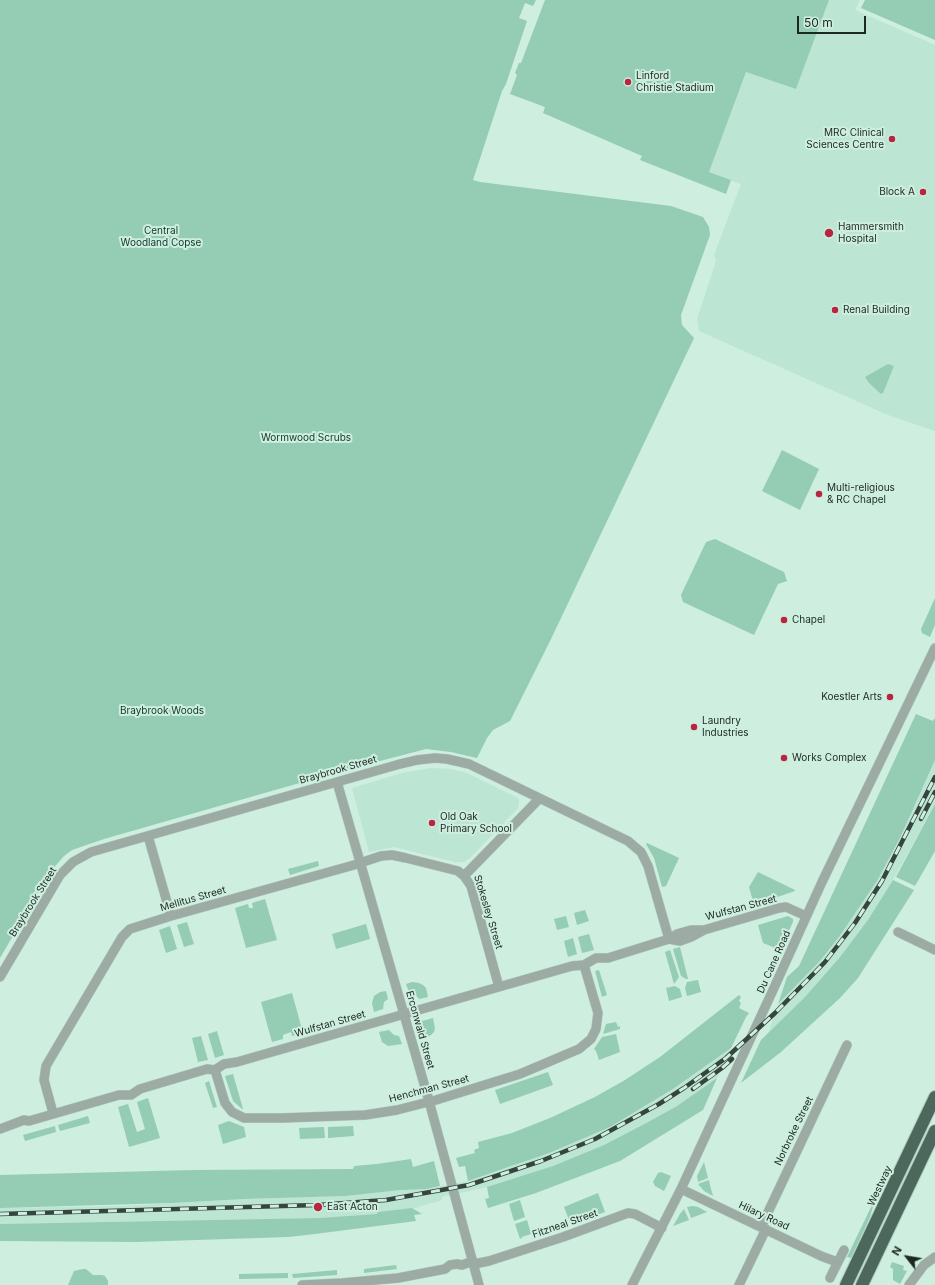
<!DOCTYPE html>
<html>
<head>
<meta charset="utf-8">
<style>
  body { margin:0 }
  #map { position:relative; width:935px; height:1285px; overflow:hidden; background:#ceeedf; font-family:Inter,sans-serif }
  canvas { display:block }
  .north { position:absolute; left:887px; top:1237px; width:40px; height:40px; -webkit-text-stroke:3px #ceeedf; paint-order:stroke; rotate:301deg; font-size:11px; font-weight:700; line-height:16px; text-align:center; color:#1c2823 }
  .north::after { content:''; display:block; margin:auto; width:14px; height:18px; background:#1c2823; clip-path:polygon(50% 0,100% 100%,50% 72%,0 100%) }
  .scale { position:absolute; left:797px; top:16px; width:69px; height:18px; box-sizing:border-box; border:2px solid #1c2823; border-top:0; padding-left:5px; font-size:12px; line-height:14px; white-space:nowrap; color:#1c2823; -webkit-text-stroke:3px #ceeedf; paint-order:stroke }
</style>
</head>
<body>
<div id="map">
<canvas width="935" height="1285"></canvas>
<div class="north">N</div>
<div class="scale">50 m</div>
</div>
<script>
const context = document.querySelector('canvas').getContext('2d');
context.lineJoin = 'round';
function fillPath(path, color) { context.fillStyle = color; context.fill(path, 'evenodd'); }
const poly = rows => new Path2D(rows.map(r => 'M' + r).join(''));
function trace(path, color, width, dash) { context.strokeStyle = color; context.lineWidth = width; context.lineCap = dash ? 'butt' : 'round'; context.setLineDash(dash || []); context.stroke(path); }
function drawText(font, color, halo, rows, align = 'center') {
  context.font = font + ' Inter,sans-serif'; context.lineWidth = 4; context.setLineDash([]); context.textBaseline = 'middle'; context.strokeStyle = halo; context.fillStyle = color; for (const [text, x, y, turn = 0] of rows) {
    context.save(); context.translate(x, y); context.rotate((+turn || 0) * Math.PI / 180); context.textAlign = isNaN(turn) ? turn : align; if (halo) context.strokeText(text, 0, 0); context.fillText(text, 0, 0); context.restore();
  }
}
const built = poly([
  [829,0,860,0,855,10,935,45,935,431,888,415,699,331,697,319,716,261,714,255,741,184,709,172,746,72,796,89],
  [935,760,935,804,893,880,872,916,840,957,805,997,768,1033,778,1004,820,961,839,937,877,881,900,838],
  [430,768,451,769,467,773,518,798,519,800,519,804,517,809,470,858,464,862,455,862,394,847,369,852,352,788,402,773],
  [731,1048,717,1078,677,1106,650,1121,604,1145,553,1166,488,1187,442,1197,442,1200,415,1208,378,1212,378,1214,319,1218,0,1224,0,1208,122,1206,244,1199,346,1196,424,1187,426,1189,468,1181,510,1167,610,1127,673,1089]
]);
const green = poly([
  [0,0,536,0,533,6,525,3,519,18,527,21,506,84,502,91,473,180,480,182,671,206,703,217,709,227,710,235,681,315,682,325,694,338,551,639,510,721,493,730,487,738,477,758,451,752,426,749,338,772,104,839,72,850,64,856,51,871,0,958],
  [545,0,829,0,796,89,746,72,709,172,731,180,726,194,640,160,642,156,543,113,545,107,510,94,517,75,515,73,519,63,521,63],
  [865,0,935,0,935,40,861,8],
  [888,364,894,366,883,393,881,394,869,383,865,377],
  [782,450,819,469,800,510,762,491],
  [715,539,784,572,787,581,778,584,754,635,683,602,681,595,706,542],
  [935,598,935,625,930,637,922,633,921,629],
  [916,714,933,721,935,718,935,760,900,838,877,881,839,937,820,961,778,1004,787,977,799,966],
  [935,804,935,851,915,886,896,877],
  [647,843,679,858,666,886,662,887,654,858,646,844],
  [318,861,319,866,290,875,288,869],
  [758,872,795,890,795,891,754,905,749,887],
  [893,880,914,890,858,978,840,998,781,1052,741,1083,761,1040,805,997,840,957,868,920],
  [265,899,277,940,246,948,235,908,248,904,249,908,253,908,252,903],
  [585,910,589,921,577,925,574,913],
  [566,916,569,927,557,930,554,919],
  [788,916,793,919,793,922,780,950,763,943,758,925],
  [187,922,194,944,184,947,177,925],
  [366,924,370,939,336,949,332,934],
  [170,926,177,949,166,953,159,930],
  [589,934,594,950,582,953,578,937],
  [573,938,577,954,568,957,564,941],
  [680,947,688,979,686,979,681,976,673,949],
  [670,950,679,977,674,984,665,952],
  [599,970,607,995,602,997,595,971],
  [698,980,701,992,687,996,685,988,687,982],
  [412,982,419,983,423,985,426,988,428,997,419,999,414,993,409,992,406,984],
  [675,986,680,989,682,997,669,1001,666,988],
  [386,991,388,999,384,1002,383,1009,374,1012,372,1003,374,996,380,992],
  [292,993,303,1033,292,1036,291,1032,283,1035,283,1039,272,1042,261,1002],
  [739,995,741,997,739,1001,741,1003,739,1008,749,1013,746,1017,731,1048,673,1089,610,1127,549,1153,468,1181,465,1166,459,1167,456,1158,475,1153,474,1150,479,1148,478,1142,512,1133,550,1118,595,1097,625,1080,660,1057],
  [433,1018,435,1029,434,1032,431,1035,422,1039,419,1029,419,1024,422,1021],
  [616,1022,618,1027,620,1026,620,1029,603,1034,606,1024],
  [389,1030,394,1035,399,1036,402,1044,388,1046,382,1042,379,1032],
  [217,1031,224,1055,215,1058,208,1034],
  [616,1034,620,1052,599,1060,596,1051,594,1049,602,1037],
  [201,1036,208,1060,198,1062,192,1038],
  [548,1072,553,1085,500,1104,495,1090],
  [233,1074,243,1109,242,1109,233,1101,225,1076],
  [717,1078,703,1110,620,1161,536,1193,488,1208,485,1199,489,1198,487,1187,553,1166,604,1145,650,1121,677,1106],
  [209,1081,217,1107,213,1108,205,1083],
  [148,1098,160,1138,129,1147,118,1107,128,1104,137,1132,145,1129,137,1102],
  [88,1116,90,1123,60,1131,58,1125],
  [229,1121,244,1127,246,1137,223,1144,218,1125],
  [55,1126,56,1132,25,1141,23,1135],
  [353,1126,354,1136,328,1138,328,1127],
  [324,1127,325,1138,300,1139,299,1128],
  [411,1159,413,1167,434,1161,440,1186,426,1189,400,1190,346,1196,244,1199,172,1203,0,1208,0,1175,193,1170,353,1169,354,1166,377,1164],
  [704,1162,708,1178,698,1182,697,1176],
  [661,1172,671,1176,664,1191,655,1186,653,1182,658,1173],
  [709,1180,710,1185,713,1196,704,1191,698,1184],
  [598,1193,605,1212,571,1225,564,1207],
  [875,1199,870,1217,851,1258,847,1257],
  [520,1200,525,1217,514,1221,509,1204],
  [693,1206,698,1207,707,1212,691,1218,687,1207],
  [412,1208,422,1214,414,1215,416,1221,315,1234,288,1237,136,1242,0,1241,0,1224,319,1218,377,1214,378,1212],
  [684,1209,689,1220,673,1226,680,1214],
  [527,1220,531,1234,522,1237,522,1238,520,1239,515,1224],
  [892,1262,904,1266,903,1270,907,1271,900,1284,893,1280,893,1269,890,1267],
  [396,1265,397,1269,364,1273,364,1269],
  [83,1269,86,1269,93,1275,102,1275,105,1276,108,1281,108,1285,68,1285,74,1271],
  [337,1270,337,1275,293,1278,292,1274],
  [288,1273,288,1278,239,1279,239,1274]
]);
const minor = poly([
  [337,782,429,1101,479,1285],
  [148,836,171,916],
  [898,932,935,950],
  [669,939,680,941,691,937,704,930,779,908,786,907,806,916],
  [0,977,60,875,73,862,91,852,400,764,417,760,435,758,447,759,469,764,628,841,635,847,641,852,648,866,669,939],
  [499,987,471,886,464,876,539,799],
  [215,1070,225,1103,232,1112,244,1118,282,1118,365,1115,397,1110,436,1100,520,1074,579,1049,591,1039,596,1029,598,1013,584,965],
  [53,1113,44,1080,46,1066,122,937,130,929,171,916,354,865,381,856,392,855,406,858,458,871,464,876],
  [0,1129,24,1120,29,1121,119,1095,131,1095,140,1089,207,1069,215,1070,224,1064,237,1062,572,966,584,965,596,958,608,958,669,939,677,934,691,930,704,930],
  [681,1189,821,1256,837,1262],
  [761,1227,847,1045],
  [474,1264,489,1261,563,1237,628,1213,635,1214,662,1228],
  [830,1278,844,1250],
  [302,1285,342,1283,398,1278,445,1269,450,1265,457,1264,462,1265,473,1261],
  [632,1285,681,1189,773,990,822,882,935,648],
  [739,1285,766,1229],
  [909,1285,924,1265,935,1257]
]);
const highway = poly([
  [846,1285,935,1097],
  [862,1285,935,1131]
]);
const rail = poly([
  [921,819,935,792],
  [693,1089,722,1068,732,1059],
  [0,1214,318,1205,386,1200,469,1185,541,1161,595,1139,659,1104,684,1088,726,1058,775,1013,825,962,855,923,882,881,935,777]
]);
const markers = [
  [628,82,4,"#b72541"],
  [892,139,4,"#b72541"],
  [923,192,4,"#b72541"],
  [829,233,5,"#b72541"],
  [835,310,4,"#b72541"],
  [819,494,4,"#b72541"],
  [784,620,4,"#b72541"],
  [890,697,4,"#b72541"],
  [694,727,4,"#b72541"],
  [784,758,4,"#b72541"],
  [432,823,4,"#b72541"],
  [318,1207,5,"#b72541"]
];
const poiNames = [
  ["Linford",636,76],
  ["Christie Stadium",636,88],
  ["MRC Clinical",884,133,"right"],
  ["Sciences Centre",884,145,"right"],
  ["Block A",915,192,"right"],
  ["Hammersmith",838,227],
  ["Hospital",838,239],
  ["Renal Building",843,310],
  ["Multi-religious",827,488],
  ["& RC Chapel",827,500],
  ["Chapel",792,620],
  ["Koestler Arts",882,697,"right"],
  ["Laundry",702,721],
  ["Industries",702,733],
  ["Works Complex",792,758],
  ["Old Oak",440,817],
  ["Primary School",440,829],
  ["East Acton",327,1207]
];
const parkNames = [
  ["Central",161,231],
  ["Woodland Copse",161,243],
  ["Wormwood Scrubs",306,438],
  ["Braybrook Woods",162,711]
];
const streetNames = [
  ["Braybrook Street",338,770,-16],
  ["Mellitus Street",193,899,-16],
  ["Braybrook Street",33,902,-58],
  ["Wulfstan Street",741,908,-15],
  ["Stokesley Street",488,912,73],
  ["Du Cane Road",774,962,-66],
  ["Wulfstan Street",330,1024,-16],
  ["Erconwald Street",420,1030,74],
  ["Henchman Street",429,1089,-15],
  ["Norbroke Street",794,1131,-64],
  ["Westway",880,1186,-65],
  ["Hilary Road",764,1216,25],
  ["Fitzneal Street",565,1224,-19]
];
fillPath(built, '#bce5d3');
fillPath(green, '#94ccb4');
trace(minor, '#aecabd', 10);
trace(highway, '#aecabd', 14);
trace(minor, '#9daba5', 9);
trace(highway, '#4c685c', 12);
trace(rail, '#36453e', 4.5);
trace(rail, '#ceeedf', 3, [9]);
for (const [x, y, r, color] of markers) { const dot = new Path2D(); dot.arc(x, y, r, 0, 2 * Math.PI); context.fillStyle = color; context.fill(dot); trace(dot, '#ceeedf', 1.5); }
drawText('10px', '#1c2823', '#ceeedf', poiNames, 'left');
drawText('10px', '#0e392b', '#ceeedf', parkNames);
drawText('10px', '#1c2823', '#ceeedf', streetNames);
</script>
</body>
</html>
